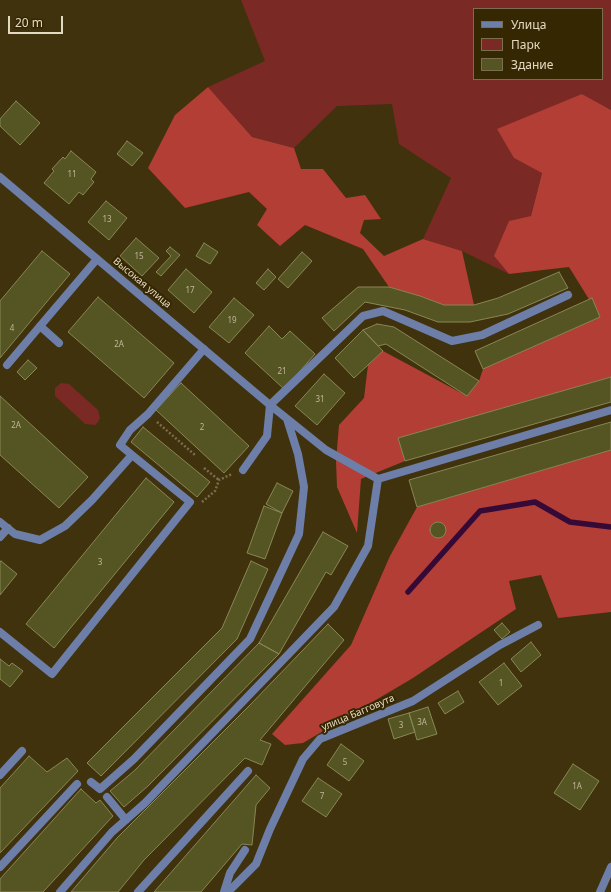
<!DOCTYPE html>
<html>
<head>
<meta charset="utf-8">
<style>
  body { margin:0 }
  #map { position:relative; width:611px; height:892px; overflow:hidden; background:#40320d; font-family:"Noto Sans",sans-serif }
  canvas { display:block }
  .legend { position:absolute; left:473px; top:8px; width:130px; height:72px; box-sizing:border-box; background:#352702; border:1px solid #7b6e4e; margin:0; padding:5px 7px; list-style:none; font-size:12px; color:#e3d8c0 }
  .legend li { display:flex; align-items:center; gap:8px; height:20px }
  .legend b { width:20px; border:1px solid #7b6e4e }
  .scale { position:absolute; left:8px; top:16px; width:55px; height:18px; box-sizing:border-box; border:2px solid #e3d8c0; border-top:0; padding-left:5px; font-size:12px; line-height:14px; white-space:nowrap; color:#e3d8c0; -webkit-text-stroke:3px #352702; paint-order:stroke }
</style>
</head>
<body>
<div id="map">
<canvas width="611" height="892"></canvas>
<ul class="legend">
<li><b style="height:5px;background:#6d7ea9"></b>Улица</li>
<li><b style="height:11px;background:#7a2924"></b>Парк</li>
<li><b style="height:11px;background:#555423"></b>Здание</li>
</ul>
<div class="scale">20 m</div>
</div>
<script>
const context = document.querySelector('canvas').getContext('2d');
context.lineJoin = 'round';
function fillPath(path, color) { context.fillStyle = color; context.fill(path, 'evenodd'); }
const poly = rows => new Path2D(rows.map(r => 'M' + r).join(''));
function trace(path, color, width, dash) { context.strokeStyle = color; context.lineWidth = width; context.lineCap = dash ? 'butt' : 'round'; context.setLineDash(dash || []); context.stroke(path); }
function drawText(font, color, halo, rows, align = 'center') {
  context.font = font + ' "Noto Sans",sans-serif'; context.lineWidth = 4; context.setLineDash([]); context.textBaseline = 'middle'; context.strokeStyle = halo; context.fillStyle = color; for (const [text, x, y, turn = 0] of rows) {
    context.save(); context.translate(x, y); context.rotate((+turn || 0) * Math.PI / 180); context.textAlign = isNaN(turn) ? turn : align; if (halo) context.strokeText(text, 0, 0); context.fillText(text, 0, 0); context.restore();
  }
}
const green = poly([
  [241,0,611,0,611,110,582,94,514,158,542,172,531,216,494,256,509,274,462,251,423,239,451,178,399,144,392,104,337,106,294,148,252,137,208,87,265,61],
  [474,9,602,9,602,79,474,79],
  [61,383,69,384,98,410,100,418,98,422,95,425,85,424,55,396,55,388]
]);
const forest = poly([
  [208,87,252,137,294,148,301,169,323,169,346,198,365,195,381,219,364,220,360,233,384,256,423,239,462,251,474,305,444,305,420,296,389,287,363,249,305,225,280,246,257,225,267,209,249,192,185,208,148,168,175,115],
  [582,94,611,110,611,377,399,438,405,461,361,479,357,533,337,487,336,461,339,425,364,398,368,365,383,351,467,396,479,381,483,369,600,317,569,267,509,274,494,256,509,221,531,216,542,173,514,158,497,129],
  [611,450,611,612,558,618,541,575,509,581,516,609,413,678,303,743,285,745,272,734,351,645,390,556,417,507]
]);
const stream = poly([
  [408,592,480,511,535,502,570,522,611,527]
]);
const building = poly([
  [16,101,40,123,20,145,0,126,0,119,16,101],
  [127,141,143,153,132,166,117,154,127,141],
  [71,151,96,172,91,179,94,182,83,195,79,192,69,204,44,183,54,171,52,169,63,157,65,159,71,151],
  [106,201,127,218,109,240,88,222,106,201],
  [136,238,159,258,142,276,120,256,136,238],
  [204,243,218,252,210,264,196,256,204,243],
  [170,247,180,255,161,276,156,272,171,256,166,251,170,247],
  [42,251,70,274,0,358,0,301,42,251],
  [302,252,312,261,288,288,278,279,302,252],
  [186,269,212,292,194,313,168,290,186,269],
  [268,269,276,277,264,290,256,283,268,269],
  [559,272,568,288,508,314,470,322,438,322,405,310,365,302,334,331,322,318,358,287,389,287,420,296,444,305,474,305,498,298,559,272],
  [98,297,174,363,144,398,68,332,98,297],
  [234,298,254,315,229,343,209,327,234,298],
  [592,298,600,317,483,369,475,351,592,298],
  [377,324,394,327,479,381,467,396,386,344,378,346,363,330,377,324],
  [269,326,282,339,290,331,315,354,284,389,245,353,269,326],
  [363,330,383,351,354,378,335,358,363,330],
  [28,360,37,368,25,380,17,372,28,360],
  [324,374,345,393,317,425,295,406,324,374],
  [611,377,611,402,405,461,398,438,611,377],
  [181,383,249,446,224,473,156,410,181,383],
  [0,396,88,477,59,508,0,455,0,396],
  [611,422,611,450,417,507,409,480,611,422],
  [143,427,210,482,197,497,131,442,143,427],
  [146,478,174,502,54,648,26,624,146,478],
  [277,483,293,491,282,513,266,504,277,483],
  [264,506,282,513,265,559,247,553,264,506],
  '430 530a8 8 0 1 1 16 0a8 8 0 1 1-16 0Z',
  [323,532,348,546,331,575,326,572,279,654,259,643,323,532],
  [1,561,17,574,0,595,0,562,1,561],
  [251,561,268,569,237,639,101,776,87,763,222,628,251,561],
  [502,623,510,632,502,639,494,630,502,623],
  [328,624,344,640,260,740,271,744,262,765,245,758,144,860,118,892,71,892,117,838,250,705,328,624],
  [531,642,541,655,521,672,511,659,531,642],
  [259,643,279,654,148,786,124,807,110,791,134,771,259,643],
  [0,659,9,666,12,663,23,671,10,687,0,679,0,659],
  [504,663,522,686,498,705,479,682,504,663],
  [458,691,464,702,445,714,438,703,458,691],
  [428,707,437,734,417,740,409,713,428,707],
  [409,713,415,732,394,739,388,719,409,713],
  [341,744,364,761,349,781,327,765,341,744],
  [29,756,47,772,67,758,78,771,0,853,0,788,29,756],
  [573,764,599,781,580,810,554,793,573,764],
  [256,775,270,788,256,805,252,845,242,844,201,892,154,892,256,775],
  [318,778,342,794,326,817,302,801,318,778],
  [81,789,96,803,100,800,113,816,43,892,0,892,0,879,81,789]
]);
const path = poly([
  [157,422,195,455],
  [204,468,219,480],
  [202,502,215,491,219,480,232,474]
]);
const service = poly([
  [40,326,59,343],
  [7,365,97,259],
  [270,405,326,450,378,479],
  [132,455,120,445,130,430,148,414,204,349],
  [243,470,267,436,270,405,363,316,383,311,452,341,482,335,568,295],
  [0,522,15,534,40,540,65,526,92,500,132,455,190,502,52,674,0,632],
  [0,537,8,528],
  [0,775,22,751],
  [91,782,100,789,134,759,250,639,299,534,304,487,298,454,287,419],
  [107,797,126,820],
  [0,867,77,784],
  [60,892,112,832,145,803,334,607,368,546,378,479,611,410],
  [138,892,248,771],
  [224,892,230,873,245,850]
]);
const minor = poly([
  [0,177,270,405],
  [228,892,256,864,270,829,303,759,320,739,413,701,500,645,538,625],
  [600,892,611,867]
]);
const numberNames = [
  ["11",72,175],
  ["13",107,220],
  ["15",139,257],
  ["17",190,291],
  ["19",232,321],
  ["4",12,329],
  ["2А",119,345],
  ["21",282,372],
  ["31",320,400],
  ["2А",16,426],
  ["2",202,428],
  ["3",100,563],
  ["1",501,684],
  ["3А",422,723],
  ["3",401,726],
  ["5",345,763],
  ["1А",577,787],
  ["7",322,797]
];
const streetNames = [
  ["Высокая улица",142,283,40],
  ["улица Багговута",358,713,-23]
];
fillPath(green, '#7a2924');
fillPath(forest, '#b23e36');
trace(stream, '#360a37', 5.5);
fillPath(building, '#555423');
trace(building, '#888755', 1);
trace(path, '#7a6e4d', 2.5, [2, 2]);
trace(service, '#6d7ea9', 8);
trace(minor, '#6d7ea9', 8);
drawText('8px', '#c0b799', null, numberNames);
drawText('10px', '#e3d8c0', '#352702', streetNames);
</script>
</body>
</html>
